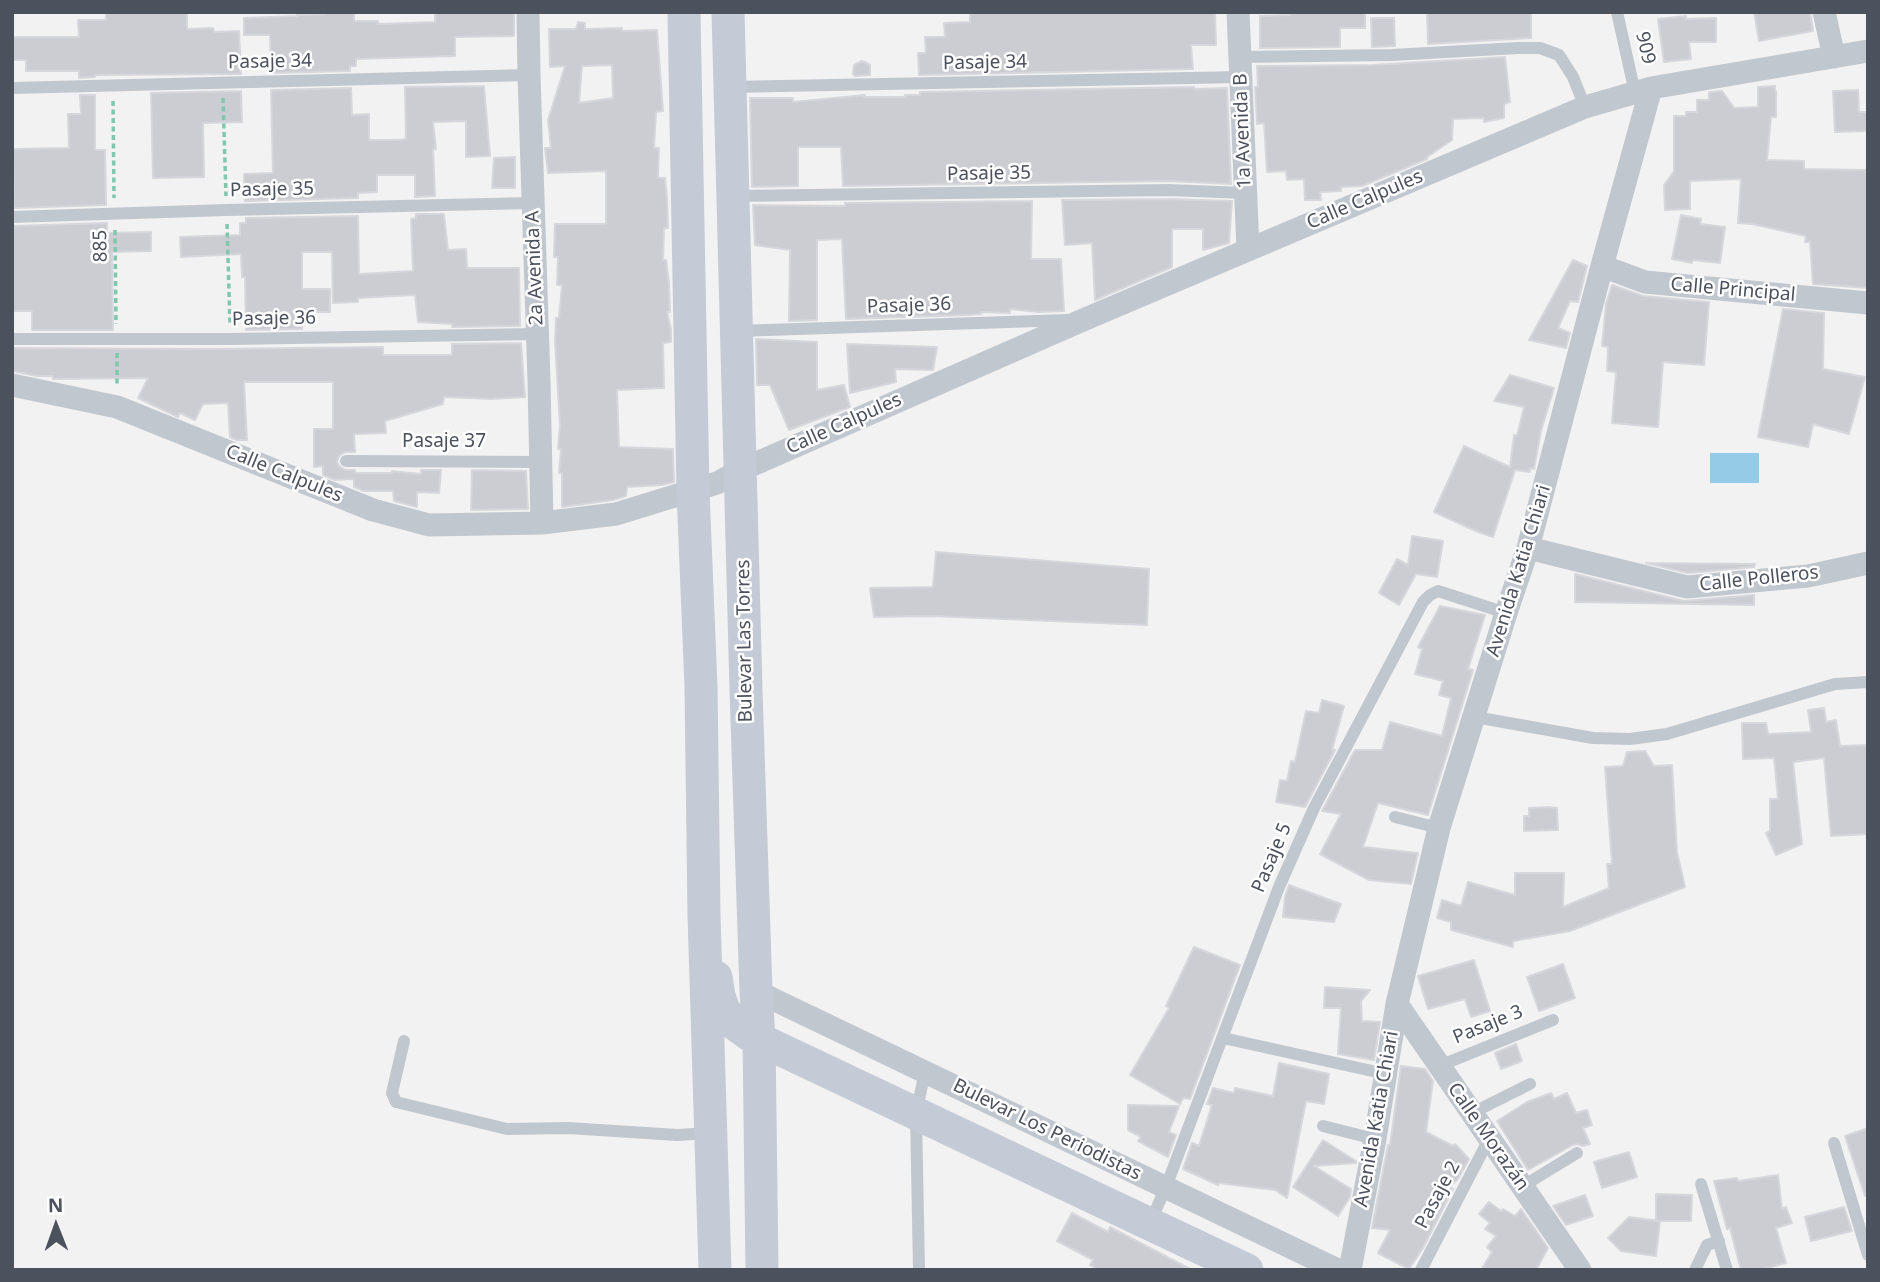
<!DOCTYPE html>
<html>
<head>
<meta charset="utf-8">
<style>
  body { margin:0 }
  #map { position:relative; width:1880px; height:1282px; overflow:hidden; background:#f3f2f2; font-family:"Noto Sans",sans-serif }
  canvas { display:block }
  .frame { position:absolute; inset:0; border:14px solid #4b525d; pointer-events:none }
  .north { position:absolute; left:21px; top:1191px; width:70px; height:70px; -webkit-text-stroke:5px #fff; paint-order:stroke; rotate:359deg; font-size:19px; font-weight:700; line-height:28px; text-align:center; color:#4b525d }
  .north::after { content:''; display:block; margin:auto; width:24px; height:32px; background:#4b525d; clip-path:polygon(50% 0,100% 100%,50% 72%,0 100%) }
</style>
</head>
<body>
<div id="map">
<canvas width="1880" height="1282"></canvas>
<div class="frame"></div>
<div class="north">N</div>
</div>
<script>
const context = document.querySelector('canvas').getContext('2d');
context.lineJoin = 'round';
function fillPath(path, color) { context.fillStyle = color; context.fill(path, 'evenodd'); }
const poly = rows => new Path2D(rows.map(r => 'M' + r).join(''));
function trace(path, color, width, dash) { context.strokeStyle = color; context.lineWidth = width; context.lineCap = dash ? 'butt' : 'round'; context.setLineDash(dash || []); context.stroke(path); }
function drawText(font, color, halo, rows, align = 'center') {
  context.font = font + ' "Noto Sans",sans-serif'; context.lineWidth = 5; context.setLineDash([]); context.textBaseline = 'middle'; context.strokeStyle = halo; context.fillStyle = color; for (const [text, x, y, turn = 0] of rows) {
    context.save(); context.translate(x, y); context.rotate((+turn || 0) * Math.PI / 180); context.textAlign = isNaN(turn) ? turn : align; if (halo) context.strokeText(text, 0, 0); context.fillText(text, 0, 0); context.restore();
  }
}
const water = poly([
  [1710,453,1759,453,1759,483,1710,483]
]);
const building = poly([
  [106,12,187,12,187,29,213,28,214,32,239,31,241,74,95,75,95,77,79,78,79,71,26,71,26,60,12,60,12,37,79,37,78,20,106,20,106,12],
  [325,12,354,12,354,21,378,21,378,24,435,22,435,12,514,12,514,36,455,37,455,56,356,59,356,66,350,66,350,71,271,73,270,35,244,35,244,18,297,16,297,15,325,14,325,12],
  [970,12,1215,12,1216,45,1191,45,1193,69,919,75,918,53,926,53,925,37,945,37,944,23,970,22,970,12],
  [1289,12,1365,12,1365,28,1340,28,1340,47,1260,48,1260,16,1290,15,1289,12],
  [1427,12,1531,12,1531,38,1428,44,1427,12],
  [1754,12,1810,12,1813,31,1759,41,1754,12],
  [1686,16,1686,19,1716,18,1716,42,1689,42,1691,59,1664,62,1658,19,1686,16],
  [1371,18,1394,18,1395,46,1372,47,1371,18],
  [578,22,585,23,585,29,622,28,622,31,657,30,663,111,656,112,654,148,659,148,658,178,665,178,667,198,668,228,664,228,663,260,666,260,669,283,670,312,667,312,671,329,671,342,663,343,664,388,617,390,619,447,673,449,674,482,662,485,627,487,626,496,613,500,562,507,562,473,559,473,561,449,558,449,560,425,555,342,556,318,559,318,562,285,557,285,558,257,554,257,555,224,606,224,606,171,548,173,545,148,551,148,548,120,565,66,550,67,549,29,576,29,578,22],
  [612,65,613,98,579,103,582,66,612,65],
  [1505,57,1510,102,1504,104,1504,118,1484,122,1484,118,1453,119,1452,140,1427,157,1427,159,1362,186,1341,187,1341,191,1320,192,1321,200,1305,200,1304,179,1287,180,1286,171,1267,172,1264,123,1257,124,1255,87,1258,87,1257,66,1372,65,1505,57],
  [862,61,870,65,870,75,855,76,853,74,854,65,862,61],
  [484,86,490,156,466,157,466,121,433,122,436,149,433,149,435,196,415,197,415,175,377,175,377,192,358,193,358,198,245,201,244,174,273,173,271,90,351,88,352,115,369,114,369,140,399,140,406,139,405,87,484,86],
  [1775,86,1775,91,1776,91,1776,117,1771,117,1767,160,1804,161,1804,169,1868,170,1868,288,1813,284,1810,242,1805,242,1806,236,1752,224,1738,223,1741,179,1690,181,1690,209,1665,210,1664,185,1674,171,1674,116,1686,116,1686,112,1697,112,1697,100,1709,100,1709,92,1710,92,1722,91,1734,108,1758,107,1758,87,1775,86],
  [1194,87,1194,89,1227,88,1231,184,1168,181,843,186,841,147,798,147,798,186,752,187,750,98,793,98,793,102,865,95,864,97,905,97,905,95,920,95,920,92,1194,87],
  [1858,90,1859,112,1868,112,1868,131,1835,132,1833,91,1858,90],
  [241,91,242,122,203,123,204,177,153,178,151,93,241,91],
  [80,95,95,95,95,150,105,150,106,205,14,208,13,149,69,148,68,114,81,114,80,95],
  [515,157,515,188,492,188,494,158,515,157],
  [1168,199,1232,201,1229,243,1203,250,1203,229,1172,229,1172,267,1095,300,1092,243,1065,245,1062,200,1168,199],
  [1032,201,1031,259,1061,259,1064,311,1038,312,1010,309,1010,313,981,312,981,314,967,315,846,319,842,239,817,240,817,320,789,321,790,250,755,245,753,205,845,206,845,203,1032,201],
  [416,214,444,214,448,250,466,249,467,268,519,268,520,326,452,327,452,324,418,322,415,295,358,298,358,302,333,303,332,252,302,252,302,289,330,289,330,312,302,312,302,329,246,330,245,277,242,277,241,254,181,257,180,237,240,235,240,223,246,223,246,218,358,216,359,274,413,271,411,219,416,218,416,214],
  [1681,215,1701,219,1700,224,1725,227,1720,263,1693,260,1692,263,1672,259,1681,215],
  [107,223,107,233,151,232,151,251,112,252,113,330,32,330,32,311,12,311,12,226,107,223],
  [1573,260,1587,266,1578,302,1570,301,1558,328,1570,333,1566,348,1529,340,1573,260],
  [1612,285,1643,296,1709,302,1704,365,1663,362,1658,427,1612,423,1616,372,1607,371,1608,347,1602,346,1606,304,1612,285],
  [1783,309,1824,313,1823,369,1865,377,1849,434,1813,424,1808,447,1758,437,1783,309],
  [756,339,817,342,817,390,844,385,850,407,789,430,770,385,757,385,756,339],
  [521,343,525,397,491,399,444,397,443,404,385,421,386,433,354,434,355,452,345,452,339,456,337,462,339,466,345,470,355,470,355,473,392,473,392,471,421,474,421,470,441,470,439,493,417,492,417,507,394,501,393,491,364,491,354,487,354,479,335,480,323,475,323,466,314,467,314,429,333,429,333,382,244,382,247,440,237,440,230,437,228,403,203,404,195,420,180,413,178,417,138,398,148,378,53,379,53,376,37,376,12,371,12,348,212,349,383,347,383,355,452,355,452,344,521,343],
  [847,344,937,347,933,370,895,369,896,382,850,393,847,344],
  [1510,375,1554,388,1541,431,1534,469,1530,468,1530,472,1515,470,1493,537,1478,532,1434,512,1464,446,1510,467,1514,435,1517,436,1524,407,1494,401,1510,375],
  [472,470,526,471,528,509,471,510,472,470],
  [1412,536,1443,541,1437,577,1416,574,1399,605,1379,593,1397,559,1408,565,1412,536],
  [936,552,1149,569,1147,625,931,616,874,617,870,588,933,587,936,552],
  [1646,563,1755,564,1754,567,1688,573,1646,563],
  [1575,574,1684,601,1754,595,1754,605,1575,602,1575,574],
  [1440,606,1485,615,1468,669,1473,670,1428,815,1378,803,1363,847,1418,853,1411,884,1369,880,1320,854,1341,814,1322,811,1355,750,1382,750,1390,722,1442,736,1451,698,1439,695,1443,681,1415,674,1422,649,1418,647,1440,606],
  [1322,700,1344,706,1332,750,1335,750,1305,807,1276,802,1280,780,1287,781,1291,761,1295,762,1306,711,1319,713,1322,700],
  [1824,708,1826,722,1836,720,1840,746,1868,745,1868,834,1831,836,1824,758,1793,762,1802,844,1776,855,1766,833,1770,831,1770,799,1778,799,1774,758,1743,759,1742,723,1766,723,1768,734,1811,732,1808,710,1824,708],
  [1645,751,1654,766,1672,765,1677,852,1685,887,1570,931,1513,941,1513,947,1451,930,1451,922,1437,918,1442,900,1461,906,1468,882,1515,895,1515,873,1564,873,1563,907,1609,888,1607,864,1612,864,1605,767,1623,766,1627,752,1645,751],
  [1548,807,1557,808,1558,830,1524,831,1524,816,1529,816,1529,808,1548,807],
  [1289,885,1341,904,1334,922,1283,917,1285,896,1289,885],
  [1194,947,1240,965,1190,1099,1183,1098,1180,1104,1130,1075,1169,1008,1166,1006,1194,947],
  [1474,960,1490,1011,1471,1017,1465,999,1428,1009,1418,976,1474,960],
  [1563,964,1575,998,1539,1011,1527,977,1563,964],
  [1325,987,1370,990,1361,1001,1362,1021,1380,1022,1374,1060,1338,1054,1341,1008,1324,1008,1325,987],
  [1516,1044,1522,1061,1501,1069,1495,1053,1516,1044],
  [1279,1063,1329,1074,1324,1104,1306,1101,1287,1198,1275,1190,1219,1183,1218,1185,1183,1169,1192,1143,1199,1146,1212,1105,1207,1104,1213,1088,1234,1093,1235,1088,1273,1096,1279,1063],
  [1401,1066,1425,1069,1433,1081,1426,1132,1453,1146,1455,1144,1469,1159,1458,1179,1449,1187,1453,1189,1423,1248,1409,1269,1378,1253,1390,1230,1372,1228,1388,1145,1390,1145,1401,1066],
  [1551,1093,1554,1099,1567,1093,1576,1113,1587,1110,1592,1125,1583,1128,1590,1144,1583,1146,1577,1144,1573,1145,1528,1170,1497,1121,1527,1102,1551,1093],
  [1128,1105,1179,1106,1169,1132,1176,1135,1168,1157,1138,1141,1141,1137,1128,1130,1128,1105],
  [1868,1128,1868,1195,1865,1196,1845,1136,1868,1128],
  [1323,1140,1356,1161,1356,1163,1314,1166,1351,1189,1350,1197,1338,1216,1293,1187,1323,1140],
  [1629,1152,1637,1177,1602,1188,1594,1162,1629,1152],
  [1778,1175,1782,1209,1786,1207,1792,1223,1776,1228,1786,1263,1760,1270,1741,1270,1730,1228,1727,1229,1714,1181,1737,1178,1738,1181,1778,1175],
  [1656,1194,1692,1195,1691,1221,1656,1221,1656,1194],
  [1585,1195,1593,1216,1566,1225,1553,1206,1585,1195],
  [1489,1202,1501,1211,1503,1209,1515,1216,1521,1209,1548,1248,1536,1270,1481,1270,1492,1252,1487,1247,1496,1236,1485,1229,1490,1223,1479,1214,1489,1202],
  [1844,1207,1852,1231,1811,1241,1805,1217,1844,1207],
  [1072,1213,1108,1232,1110,1227,1192,1270,1099,1270,1090,1265,1093,1260,1057,1241,1072,1213],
  [1629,1217,1660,1221,1656,1256,1621,1251,1608,1238,1629,1217]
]);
const path = poly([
  [223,98,226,196],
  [113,101,114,198],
  [227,224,230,325],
  [115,230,116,324],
  [117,353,117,387]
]);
const lane = poly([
  [1617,12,1635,93],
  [1240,57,1392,55,1518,48,1540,48,1559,55,1573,77,1585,107],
  [730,87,1241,77],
  [12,88,529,75],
  [735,196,1168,190,1245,193],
  [12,217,226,210,532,203],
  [737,331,1068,320],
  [12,339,231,339,537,334],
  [346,461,542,462],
  [1475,717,1593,738,1630,739,1667,734,1835,684,1868,682],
  [1395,817,1439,828],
  [1223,1038,1386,1074],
  [404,1041,392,1093,396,1102,507,1129,568,1128,677,1135,711,1133],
  [1439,1066,1553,1020],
  [1472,1113,1530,1084],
  [1323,1126,1375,1139],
  [1834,1143,1868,1255],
  [1701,1184,1727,1270],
  [1523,1186,1577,1153],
  [1150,1223,1166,1187,1279,887,1314,808,1423,602,1430,595,1438,591,1506,613],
  [919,1270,916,1113,925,1072],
  [1421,1270,1490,1137],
  [1695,1270,1707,1245,1719,1241]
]);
const street = poly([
  [528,12,529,75,539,381,542,523],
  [1238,12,1248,249],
  [1824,12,1834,57],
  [1602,266,1645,282,1868,303],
  [12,385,117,407,373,510,429,525,542,523,616,514,717,483,741,470,1083,320,1585,107,1651,88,1868,51],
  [1528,548,1687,587,1808,576,1868,563],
  [756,991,1338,1270],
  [1397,1004,1580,1270],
  [1350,1270,1375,1139,1397,1004,1439,828,1506,613,1528,548,1602,266,1651,88]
]);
const secondary = poly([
  [684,12,693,492,701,687,704,915,715,1270],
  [728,12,746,690,756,991,759,1039,762,1270],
  [716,977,719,996,724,1010,732,1022,750,1035,1247,1270]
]);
const streetNames = [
  ["909",1645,48,77],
  ["Pasaje 34",270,62,-1],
  ["Pasaje 34",985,63,-1],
  ["1a Avenida B",1243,131,-92],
  ["Pasaje 35",989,174,-1],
  ["Pasaje 35",272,190,-1],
  ["Calle Calpules",1365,200,-23],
  ["885",101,246,-91],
  ["2a Avenida A",535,268,-92],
  ["Calle Principal",1733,290,5],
  ["Pasaje 36",909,306,-2],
  ["Pasaje 36",274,319,-1],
  ["Calle Calpules",844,424,-24],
  ["Pasaje 37",444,442],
  ["Calle Calpules",284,474,22],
  ["Avenida Katia Chiari",1519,571,-73],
  ["Calle Polleros",1759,579,-6],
  ["Bulevar Las Torres",745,641,-91],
  ["Pasaje 5",1272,858,-67],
  ["Pasaje 3",1488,1025,-22],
  ["Avenida Katia Chiari",1377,1119,-80],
  ["Bulevar Los Periodistas",1047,1130,26],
  ["Calle Morazán",1488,1137,55],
  ["Pasaje 2",1438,1195,-62]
];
fillPath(water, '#95cbe6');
fillPath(building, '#cccdd3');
trace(building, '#d6d7dc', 2);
trace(path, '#7fc8ad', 3.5, [5, 3.5]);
trace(lane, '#c1c7cf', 12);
trace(street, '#c1c7cf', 23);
trace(secondary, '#c4cad6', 33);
drawText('19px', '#4b525d', '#fff', streetNames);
</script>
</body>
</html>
